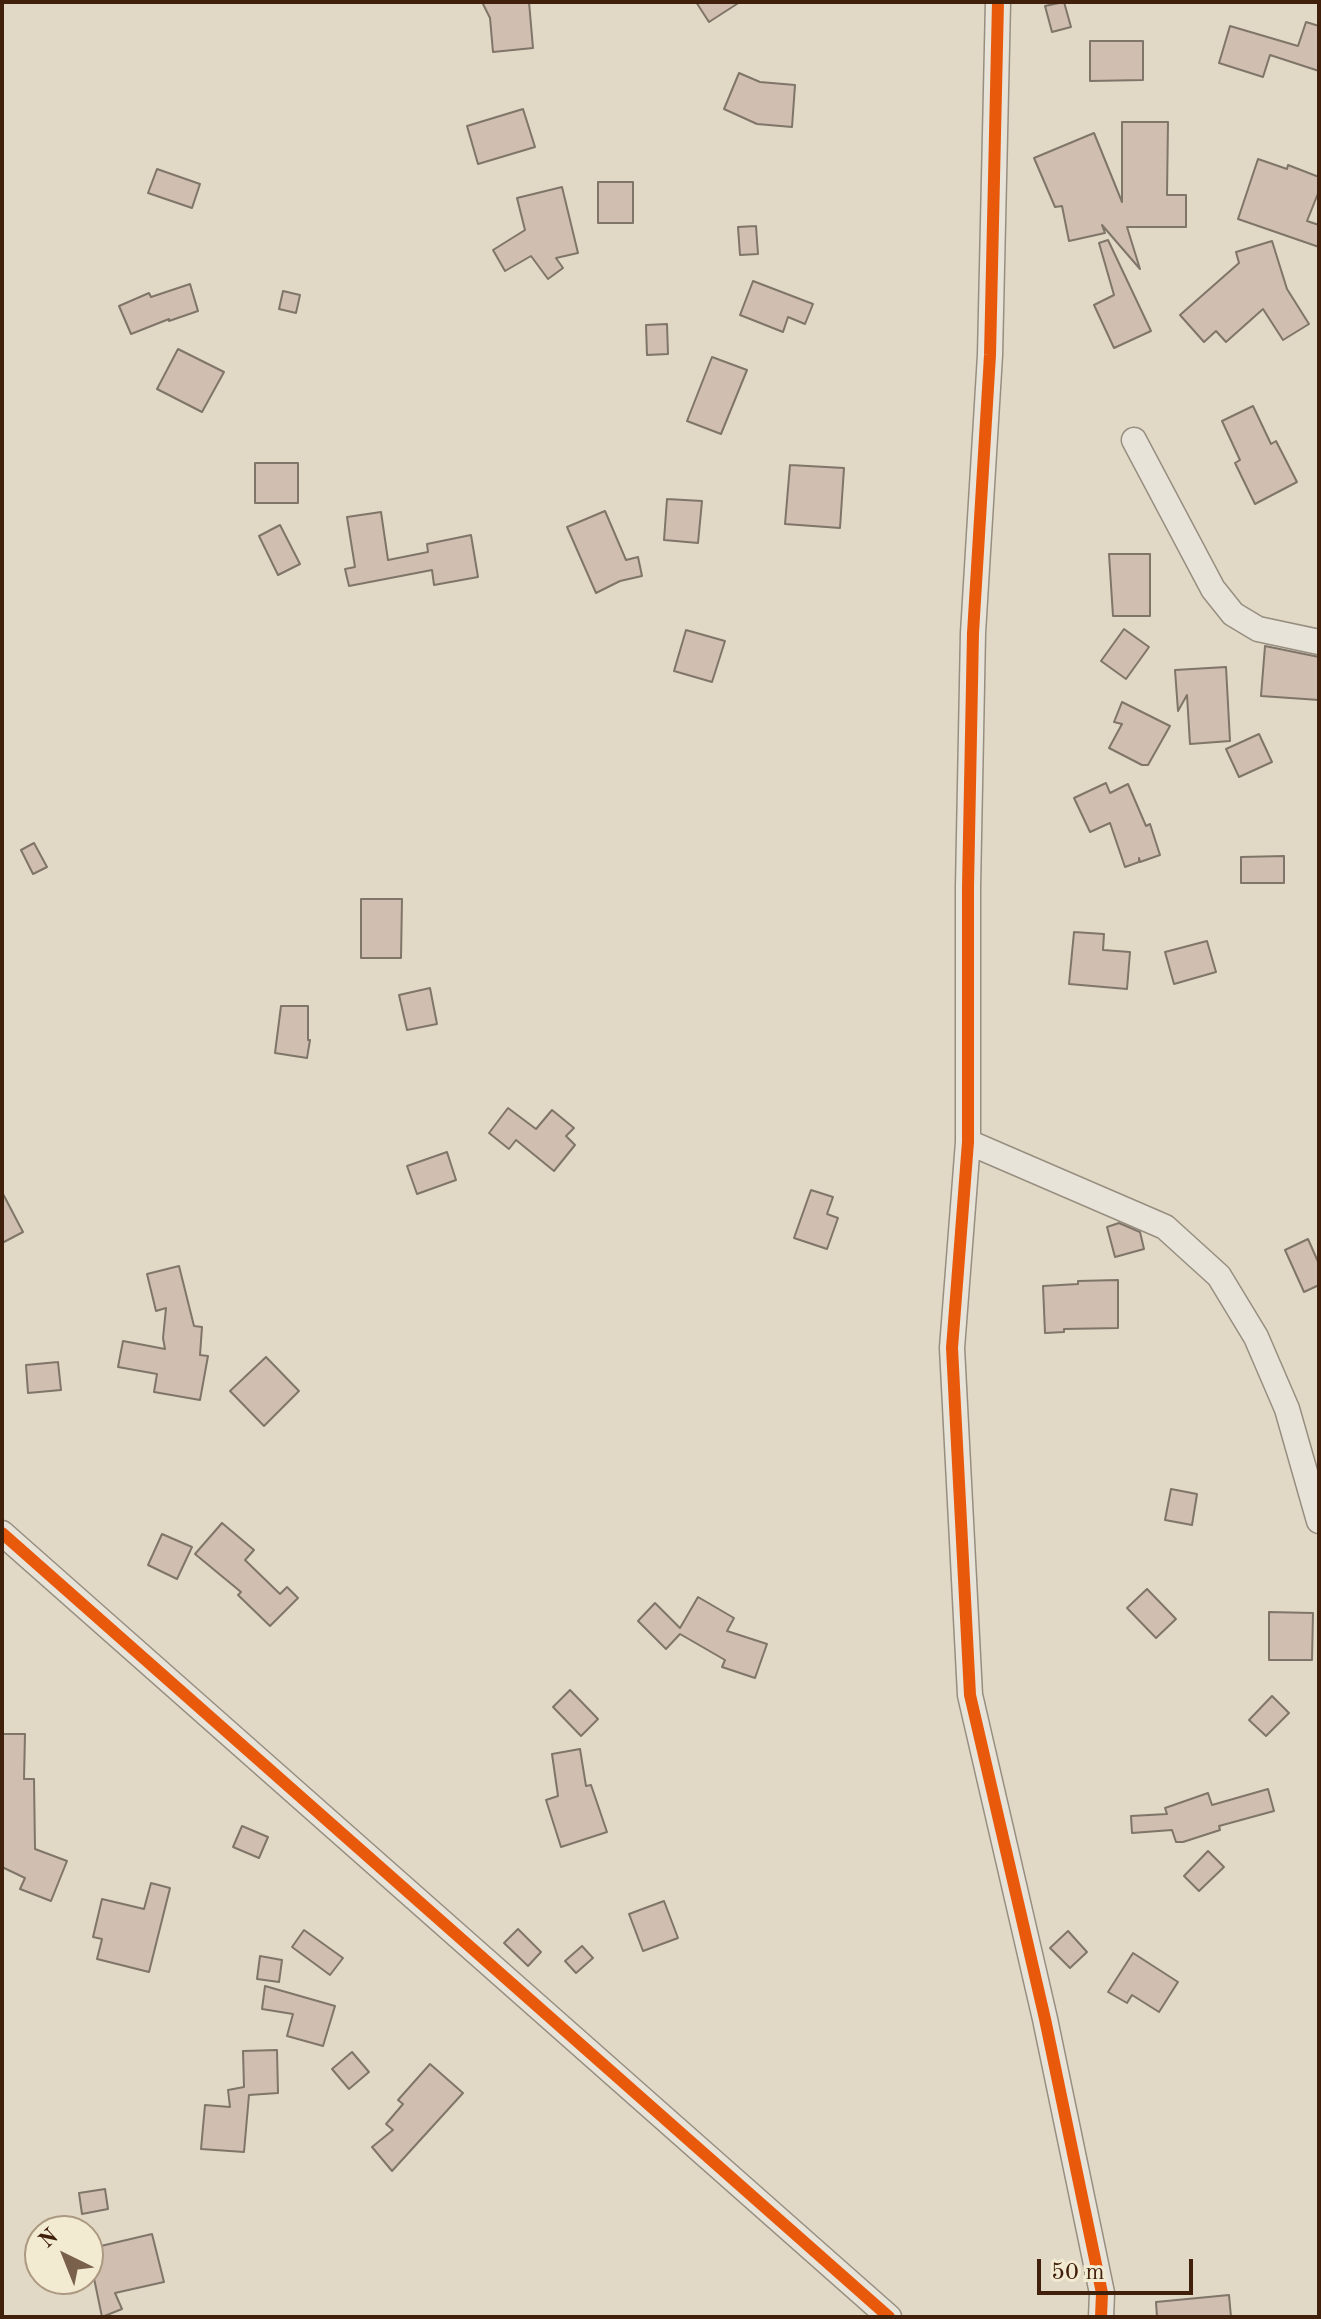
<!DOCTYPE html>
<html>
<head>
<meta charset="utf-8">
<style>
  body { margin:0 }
  #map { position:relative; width:1321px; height:2319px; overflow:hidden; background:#e1d9c5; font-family:"Old Standard TT",serif }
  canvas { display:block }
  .frame { position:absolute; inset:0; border:4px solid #41200b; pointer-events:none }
  .north { position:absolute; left:24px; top:2215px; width:80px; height:80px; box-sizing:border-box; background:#f3ead2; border:2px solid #ac9982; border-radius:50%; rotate:317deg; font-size:22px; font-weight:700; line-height:32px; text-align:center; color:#41200b }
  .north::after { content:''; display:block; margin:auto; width:28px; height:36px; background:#79614c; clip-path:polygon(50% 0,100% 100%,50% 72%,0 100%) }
  .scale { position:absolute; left:1037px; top:2259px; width:156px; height:36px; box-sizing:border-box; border:4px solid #41200b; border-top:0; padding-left:10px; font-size:24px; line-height:28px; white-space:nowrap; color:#41200b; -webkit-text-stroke:6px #f3ead2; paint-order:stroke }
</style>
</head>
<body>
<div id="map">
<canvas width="1321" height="2319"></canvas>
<div class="frame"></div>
<div class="north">N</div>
<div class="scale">50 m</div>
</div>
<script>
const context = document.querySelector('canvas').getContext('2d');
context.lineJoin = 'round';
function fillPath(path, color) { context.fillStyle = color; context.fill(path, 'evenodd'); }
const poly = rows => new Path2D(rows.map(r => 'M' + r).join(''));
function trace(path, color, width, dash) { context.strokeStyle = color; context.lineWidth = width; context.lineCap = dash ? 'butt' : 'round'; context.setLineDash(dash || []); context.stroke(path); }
const building = poly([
  [482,2,529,2,533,48,493,52,490,18,482,2],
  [696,2,740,2,709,22,696,2],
  [1064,2,1071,27,1052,32,1045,6,1064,2],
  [1306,22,1319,26,1319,71,1270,55,1263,77,1219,63,1230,26,1298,46,1306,22],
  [1090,41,1143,41,1143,80,1090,81,1090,41],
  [739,73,760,82,795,85,792,127,757,124,724,109,739,73],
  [523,109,535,147,478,164,467,126,523,109],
  [1122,122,1168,122,1167,195,1186,195,1186,227,1127,227,1140,269,1102,225,1105,233,1069,241,1062,206,1055,207,1034,158,1094,133,1122,202,1122,122],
  [1258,159,1287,169,1288,165,1319,177,1319,191,1307,221,1319,225,1319,247,1238,219,1258,159],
  [157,169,200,184,192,208,148,193,157,169],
  [598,182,633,182,633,223,598,223,598,182],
  [562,187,578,253,556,258,563,268,548,279,531,256,505,271,493,250,525,230,517,198,562,187],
  [756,226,758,254,740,255,738,227,756,226],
  [1108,240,1151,331,1114,348,1094,305,1114,295,1099,243,1108,240],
  [1272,241,1287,289,1309,324,1283,340,1263,309,1226,342,1216,331,1204,342,1180,315,1239,263,1236,252,1272,241],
  [753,281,813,304,805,324,788,317,783,332,740,315,753,281],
  [190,284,198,311,169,321,169,319,131,334,119,306,149,293,151,297,190,284],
  [283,291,300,295,296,313,279,309,283,291],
  [667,324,668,354,647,355,646,325,667,324],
  [178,349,224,372,202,412,157,389,178,349],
  [712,357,747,370,721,434,687,421,712,357],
  [1253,406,1271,444,1276,441,1297,482,1255,504,1235,463,1240,460,1222,421,1253,406],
  [255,463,298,463,298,503,255,503,255,463],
  [790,465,844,468,840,528,785,524,790,465],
  [667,499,702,501,698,543,664,540,667,499],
  [605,511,626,560,638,557,642,576,620,581,596,593,567,527,605,511],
  [381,512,388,560,428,552,427,544,471,535,478,577,434,585,432,570,349,586,345,569,355,567,347,517,381,512],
  [280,525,300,564,278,575,259,536,280,525],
  [1109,554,1150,554,1150,616,1113,616,1109,554],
  [1124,629,1149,647,1126,679,1101,661,1124,629],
  [686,630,725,641,712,682,674,671,686,630],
  [1265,646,1319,657,1319,700,1261,696,1265,646],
  [1226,667,1230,741,1190,744,1187,695,1178,711,1175,670,1226,667],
  [1122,702,1170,726,1148,765,1142,765,1109,748,1122,724,1114,722,1122,702],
  [1259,734,1272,762,1239,777,1226,749,1259,734],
  [1106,783,1110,793,1128,784,1146,826,1150,824,1160,855,1140,862,1139,858,1139,862,1125,867,1110,823,1090,832,1074,798,1106,783],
  [34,843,47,867,33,874,21,850,34,843],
  [1284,856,1284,883,1241,883,1241,857,1284,856],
  [361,899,402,899,401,958,361,958,361,899],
  [1074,932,1104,934,1103,950,1130,952,1127,989,1069,984,1074,932],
  [1207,941,1216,972,1174,984,1165,952,1207,941],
  [430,988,437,1024,407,1030,399,995,430,988],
  [281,1006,308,1006,308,1040,310,1040,307,1058,275,1053,281,1006],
  [508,1108,536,1129,552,1110,574,1128,566,1136,575,1145,554,1171,516,1140,509,1149,489,1133,508,1108],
  [447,1152,456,1180,417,1194,407,1166,447,1152],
  [811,1190,833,1197,827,1214,838,1218,827,1249,794,1238,811,1190],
  [2,1192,23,1232,2,1243,2,1192],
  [1119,1223,1140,1232,1144,1249,1115,1257,1107,1227,1119,1223],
  [1308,1239,1319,1264,1319,1285,1304,1292,1285,1250,1308,1239],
  [179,1266,194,1326,202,1327,200,1355,208,1356,200,1400,154,1392,157,1374,118,1367,123,1341,165,1349,163,1338,166,1308,156,1311,147,1274,179,1266],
  [1118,1280,1118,1328,1064,1329,1064,1332,1045,1333,1043,1286,1078,1284,1078,1281,1118,1280],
  [266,1357,299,1391,264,1426,230,1391,266,1357],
  [58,1362,61,1390,28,1393,26,1365,58,1362],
  [1171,1489,1197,1494,1192,1525,1165,1520,1171,1489],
  [222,1523,254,1550,245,1560,280,1594,287,1587,298,1598,270,1626,238,1595,241,1592,195,1554,222,1523],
  [162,1534,192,1547,177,1579,148,1565,162,1534],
  [1147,1589,1176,1619,1156,1638,1127,1608,1147,1589],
  [698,1597,734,1618,727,1631,767,1644,755,1678,722,1667,725,1660,680,1634,666,1649,638,1621,655,1603,680,1628,698,1597],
  [1269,1612,1313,1613,1312,1660,1269,1660,1269,1612],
  [570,1690,598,1719,581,1736,553,1707,570,1690],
  [1272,1696,1289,1713,1266,1736,1249,1720,1272,1696],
  [2,1734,25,1734,24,1779,34,1779,35,1849,67,1861,51,1901,20,1889,25,1878,2,1867,2,1734],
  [580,1749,586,1786,591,1785,607,1832,561,1847,546,1800,558,1796,552,1754,580,1749],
  [1268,1789,1274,1811,1219,1826,1220,1830,1183,1842,1176,1842,1172,1830,1132,1833,1131,1816,1167,1814,1165,1808,1208,1793,1212,1805,1268,1789],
  [242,1826,268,1837,259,1858,233,1847,242,1826],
  [1208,1851,1224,1867,1199,1891,1184,1876,1208,1851],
  [151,1883,170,1888,149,1972,97,1959,102,1939,93,1937,102,1899,144,1909,151,1883],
  [664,1901,678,1938,643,1951,629,1914,664,1901],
  [518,1929,541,1952,528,1966,504,1943,518,1929],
  [304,1930,343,1958,330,1975,292,1947,304,1930],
  [1068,1931,1087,1952,1070,1968,1050,1948,1068,1931],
  [582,1946,593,1958,576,1973,565,1961,582,1946],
  [1133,1953,1178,1982,1159,2012,1132,1995,1127,2003,1108,1992,1133,1953],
  [260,1956,282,1960,279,1982,257,1979,260,1956],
  [265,1986,335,2006,323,2046,287,2036,293,2014,262,2009,265,1986],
  [277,2050,278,2093,249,2095,244,2152,201,2149,205,2105,230,2107,228,2090,244,2087,243,2051,277,2050],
  [352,2052,369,2072,349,2089,332,2069,352,2052],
  [430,2064,463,2093,392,2171,372,2147,393,2130,386,2124,403,2104,398,2100,430,2064],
  [105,2189,108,2209,82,2214,79,2193,105,2189],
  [152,2234,164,2282,115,2293,122,2309,102,2317,88,2249,152,2234],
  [1229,2295,1231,2317,1157,2317,1156,2302,1229,2295]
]);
const street = poly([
  [998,2,990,355,973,633,968,887,968,1142,952,1348,970,1695,1045,2019,1102,2293,1101,2317],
  [1134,440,1213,589,1233,614,1258,629,1319,642],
  [968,1142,1165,1227,1219,1276,1256,1337,1287,1409,1319,1521],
  [2,1533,889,2317]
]);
const cycleway = poly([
  [998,2,990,355,973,633,968,887,968,1142,952,1348,970,1695,1045,2019,1102,2293,1101,2317],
  [2,1533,889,2317]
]);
fillPath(building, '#d0beb0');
trace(building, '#7f7569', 2);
trace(street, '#978e80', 27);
trace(street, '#e7e3d9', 24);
trace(cycleway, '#e8590c', 12);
</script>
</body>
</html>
